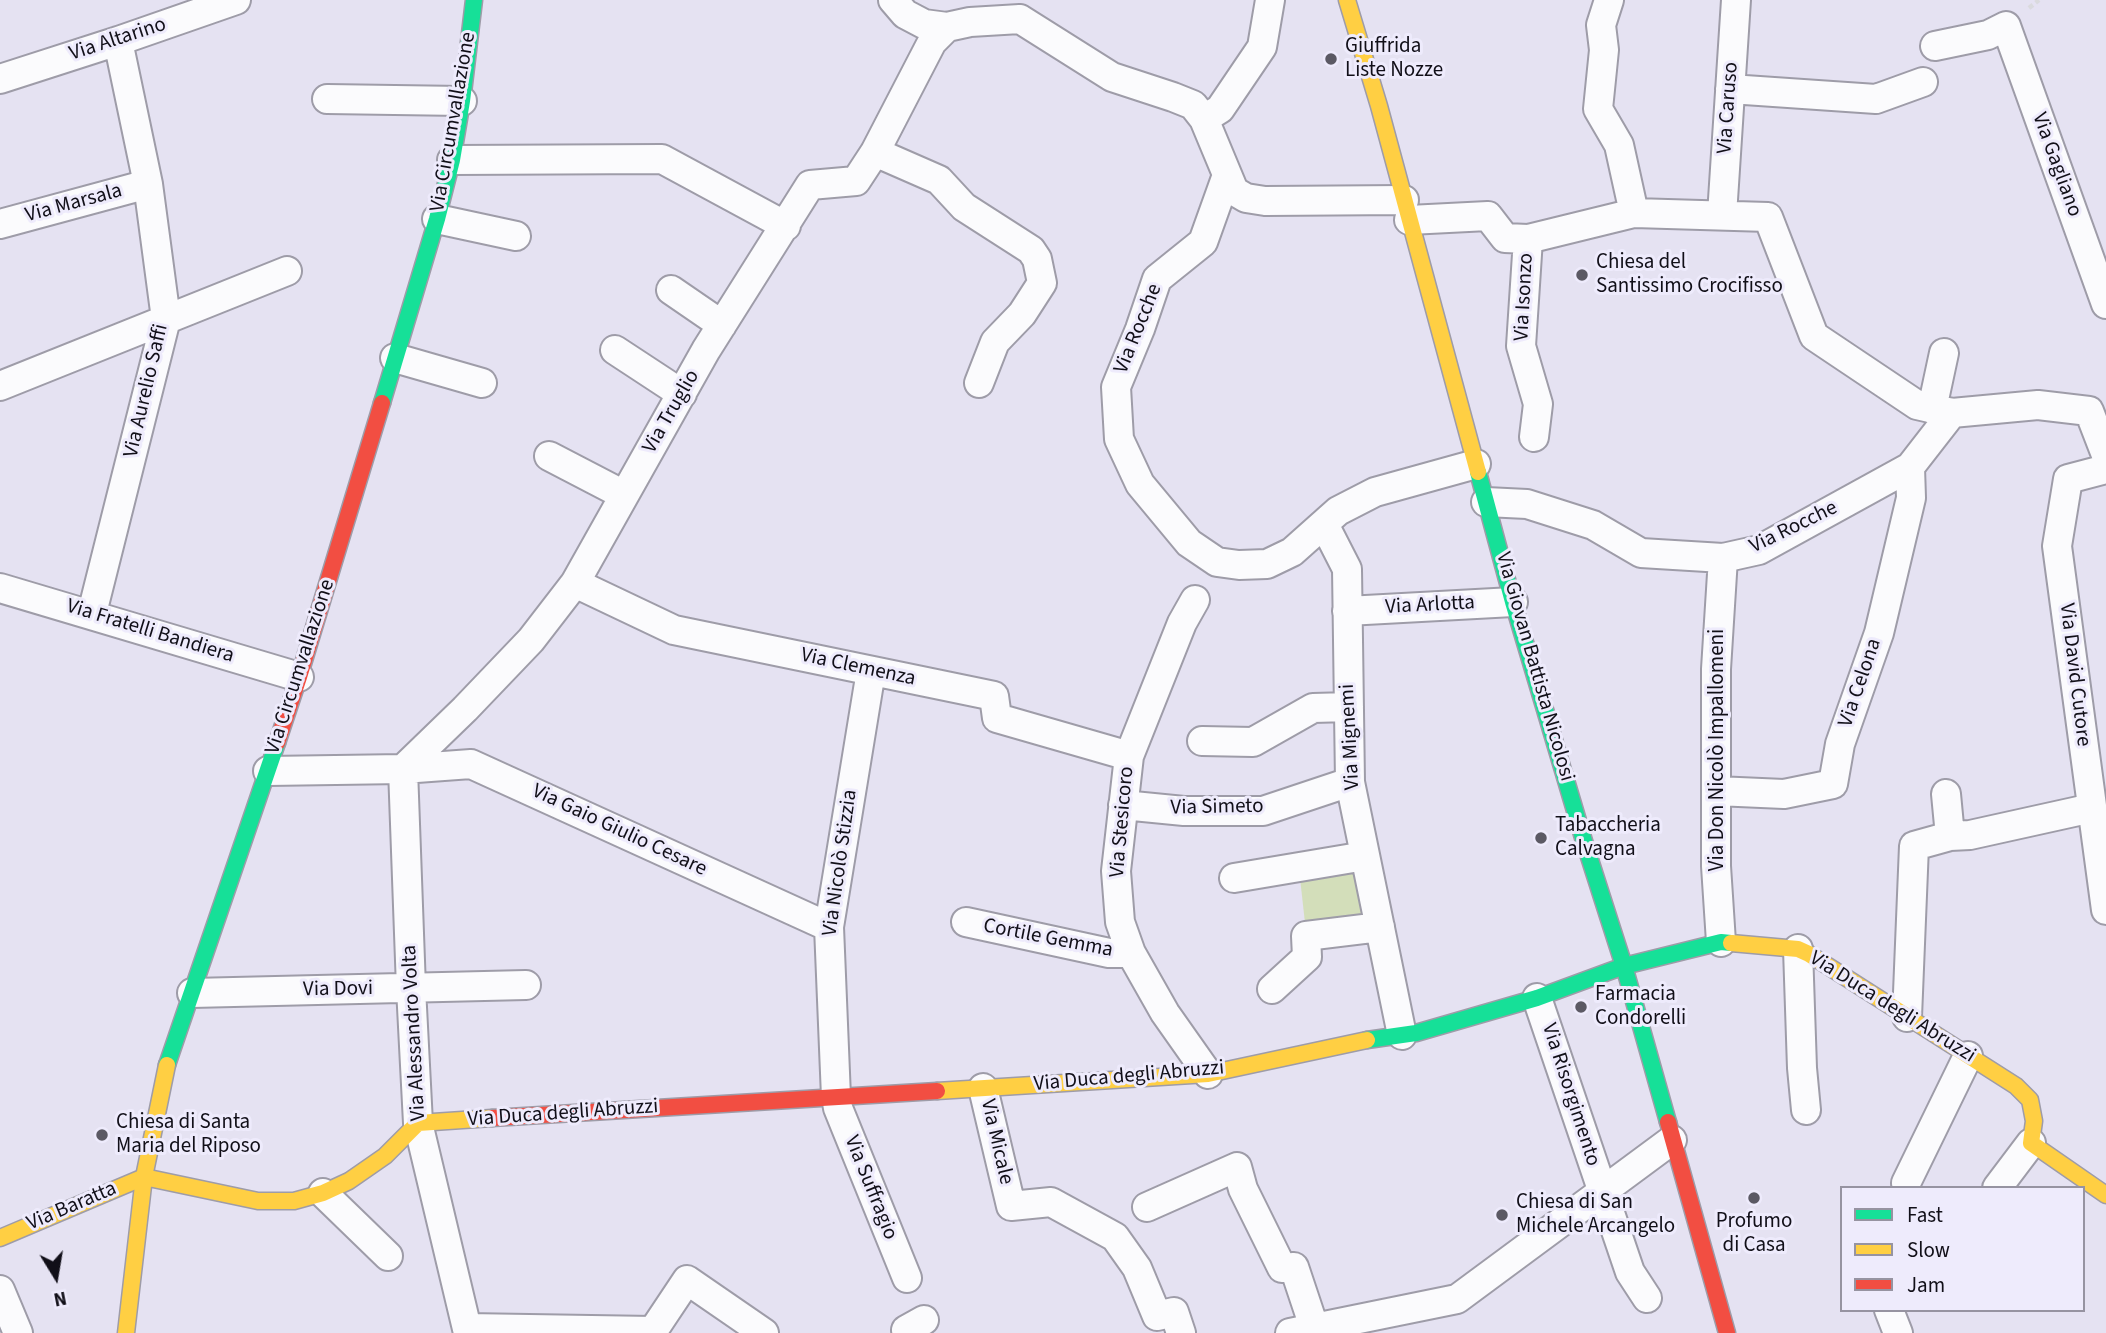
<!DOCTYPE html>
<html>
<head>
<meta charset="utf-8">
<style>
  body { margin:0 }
  #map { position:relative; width:2106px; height:1333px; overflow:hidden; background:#e5e2f2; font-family:"Source Sans 3",sans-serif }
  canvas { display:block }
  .legend { position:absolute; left:1840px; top:1186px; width:245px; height:126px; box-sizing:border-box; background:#eeebfc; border:2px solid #9693a1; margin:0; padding:9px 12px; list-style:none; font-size:21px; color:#110f18 }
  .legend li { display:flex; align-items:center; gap:14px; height:35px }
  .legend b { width:35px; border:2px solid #9693a1 }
  .north { position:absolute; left:21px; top:1242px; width:70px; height:70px; -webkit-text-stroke:5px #eeebfc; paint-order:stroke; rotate:169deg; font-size:19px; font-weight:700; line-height:28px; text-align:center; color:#110f18 }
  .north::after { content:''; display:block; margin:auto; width:24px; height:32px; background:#110f18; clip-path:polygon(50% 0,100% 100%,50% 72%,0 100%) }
</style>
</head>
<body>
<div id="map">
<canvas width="2106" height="1333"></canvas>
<ul class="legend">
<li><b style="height:9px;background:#16e098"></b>Fast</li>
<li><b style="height:9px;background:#ffcf43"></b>Slow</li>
<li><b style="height:9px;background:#f24e42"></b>Jam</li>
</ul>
<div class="north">N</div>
</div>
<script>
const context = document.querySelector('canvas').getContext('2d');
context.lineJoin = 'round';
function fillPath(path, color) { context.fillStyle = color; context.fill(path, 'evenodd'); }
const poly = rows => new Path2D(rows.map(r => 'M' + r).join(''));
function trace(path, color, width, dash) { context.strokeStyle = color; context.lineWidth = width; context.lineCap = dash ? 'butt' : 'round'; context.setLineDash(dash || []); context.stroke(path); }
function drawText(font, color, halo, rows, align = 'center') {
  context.font = font + ' "Source Sans 3",sans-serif'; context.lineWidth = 6; context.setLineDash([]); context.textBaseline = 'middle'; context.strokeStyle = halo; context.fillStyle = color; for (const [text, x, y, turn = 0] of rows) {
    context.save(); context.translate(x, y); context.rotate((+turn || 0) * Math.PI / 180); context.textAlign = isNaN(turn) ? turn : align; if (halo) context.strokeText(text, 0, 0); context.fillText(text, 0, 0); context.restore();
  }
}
const green = poly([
  [1358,867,1368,920,1305,923,1300,878]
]);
const path = poly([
  [2029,8,2039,0]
]);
const street = poly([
  [893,0,905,14,924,24,947,27],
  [1609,0,1601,25,1604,50,1598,109,1619,145,1634,213],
  [1020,19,1112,77,1173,97,1193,105,1204,119,1234,191,1246,198,1265,201,1404,200],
  [1935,46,1988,35,2006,26,2106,304],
  [0,79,118,41,236,0],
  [1730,89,1876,99,1923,82],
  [327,99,462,101],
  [1204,119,1220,109,1262,47,1270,0],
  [875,152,939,180,964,207,1031,250,1037,259,1042,283,1022,314,995,342,979,383],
  [452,160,662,159,786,226],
  [1227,175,1203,242,1157,279,1140,329,1116,387,1119,439,1140,484,1189,543,1217,562,1239,565,1267,564,1292,552,1338,511,1375,492,1476,464],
  [1722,215,1736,0],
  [437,219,516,236],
  [1409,220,1488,216,1505,238,1528,239,1634,213,1768,217,1814,336,1917,405,1952,413,2038,405,2089,411,2106,455],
  [0,224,148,184],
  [1528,239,1521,346,1538,404,1534,437],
  [671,290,722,325],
  [615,350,682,394],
  [395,358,482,383],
  [0,386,287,271],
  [1932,409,1944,353],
  [549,456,624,495],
  [2106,469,2068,479,2057,546,2106,910],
  [1486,502,1527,504,1593,525,1641,553,1723,558,1759,550,1910,467,1952,413],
  [1324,524,1347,569,1350,782,1402,1035],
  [575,583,674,630,994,696,997,718,1129,756],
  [0,588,299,677],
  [1195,600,1182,623,1129,756,1116,871,1120,922,1131,953,1165,1013,1208,1074],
  [1347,611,1513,602],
  [92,613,166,319,148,184,118,41],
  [871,671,829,927,836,1097,838,1108,907,1278],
  [1202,741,1253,742,1313,708,1349,707],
  [403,769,465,709,531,640,575,583,706,350,810,185,856,181,875,152,932,42,947,27,970,22,1020,19],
  [403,769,411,988,418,1123,468,1333],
  [268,771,403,769,471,764,829,927],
  [1716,791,1784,794,1833,784,1840,744,1879,633,1911,498,1910,467],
  [1123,805,1184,811,1263,811,1350,782],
  [1950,836,1970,835,2092,808],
  [1234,878,1365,856],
  [966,922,1109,953,1131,953],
  [1721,942,1716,866,1716,669,1723,558],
  [1798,949,1802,1068,1806,1110],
  [1272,989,1307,957,1306,936,1380,927],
  [192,993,526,985],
  [1537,998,1630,1272,1647,1298],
  [1907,1017,1914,846,1950,836,1946,794],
  [983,1088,1011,1206,1051,1202,1115,1237,1137,1268,1157,1316,1174,1312,1181,1333],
  [1906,1183,1968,1056],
  [1997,1188,2031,1143],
  [323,1193,388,1256],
  [1147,1207,1237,1167,1243,1189,1282,1268,1294,1267,1314,1327],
  [0,1290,18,1333],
  [1889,1310,1898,1333],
  [467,1328,653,1331,687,1280,764,1333],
  [907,1333,906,1330,924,1320],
  [1290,1333,1457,1299,1672,1140]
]);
const fast = poly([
  [382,403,437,219,452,160,462,101,474,0],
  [1478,472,1513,602,1584,841,1624,966,1668,1122],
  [1367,1040,1416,1033,1537,998,1624,966,1721,942,1731,943],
  [167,1065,277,743]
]);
const slow = poly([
  [1347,0,1379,106,1478,472],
  [1731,943,1798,949,1809,954,2016,1086,2030,1100,2034,1121,2031,1143,2106,1195],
  [937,1091,1208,1074,1367,1040],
  [0,1238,144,1177,258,1201,294,1201,323,1193,349,1181,385,1156,418,1123,492,1118],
  [126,1333,144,1177,167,1065]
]);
const jam = poly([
  [277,743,299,677,382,403],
  [492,1118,937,1091],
  [1668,1122,1727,1333]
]);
const markers = [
  [1331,59,7,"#5b5964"],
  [1582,275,7,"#5b5964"],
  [1541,838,7,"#5b5964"],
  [1581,1007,7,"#5b5964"],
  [102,1135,7,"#5b5964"],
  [1754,1198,7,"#5b5964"],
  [1502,1215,7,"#5b5964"]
];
const streetNames = [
  ["Via Altarino",118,40,-18],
  ["Via Caruso",1729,108,-86],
  ["Via Circumvallazione",454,122,-80],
  ["Via Gagliano",2056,165,70],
  ["Via Marsala",74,204,-15],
  ["Via Isonzo",1525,297,-87],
  ["Via Rocche",1139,329,-68],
  ["Via Aurelio Saffi",147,391,-77],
  ["Via Truglio",672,412,-60],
  ["Via Rocche",1794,528,-26],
  ["Via Arlotta",1430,606,-3],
  ["Via Fratelli Bandiera",150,632,17],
  ["Via Circumvallazione",301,667,-72],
  ["Via Giovan Battista Nicolosi",1534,667,74],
  ["Via Clemenza",858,668,12],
  ["Via David Cutore",2074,675,83],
  ["Via Celona",1861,683,-71],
  ["Via Mignemi",1351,737,-93],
  ["Via Don Nicolò Impallomeni",1718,750,-90],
  ["Via Simeto",1217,808,-1],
  ["Via Stesicoro",1123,822,-85],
  ["Via Gaio Giulio Cesare",619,831,25],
  ["Via Nicolò Stizzia",841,863,-82],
  ["Cortile Gemma",1048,939,11],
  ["Via Dovi",338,990,-1],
  ["Via Duca degli Abruzzi",1892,1008,32],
  ["Via Alessandro Volta",415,1033,-93],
  ["Via Duca degli Abruzzi",1129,1077,-5],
  ["Via Risorgimento",1570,1095,72],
  ["Via Duca degli Abruzzi",563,1114,-4],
  ["Via Micale",996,1142,77],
  ["Via Suffragio",870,1188,68],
  ["Via Baratta",72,1207,-23]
];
const poiNames = [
  ["Giuffrida",1345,47],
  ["Liste Nozze",1345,71],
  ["Chiesa del",1596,263],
  ["Santissimo Crocifisso",1596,287],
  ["Tabaccheria",1555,826],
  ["Calvagna",1555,850],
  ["Farmacia",1595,995],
  ["Condorelli",1595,1019],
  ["Chiesa di Santa",116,1123],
  ["Maria del Riposo",116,1147],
  ["Chiesa di San",1516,1203],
  ["Michele Arcangelo",1516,1227],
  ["Profumo",1754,1222,"center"],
  ["di Casa",1754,1246,"center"]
];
fillPath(green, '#d3deba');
trace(street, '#9e9ca8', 32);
trace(fast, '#9e9ca8', 19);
trace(slow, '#9e9ca8', 19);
trace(jam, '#9e9ca8', 19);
trace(path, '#dadade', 4.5, [5, 3.5]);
trace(street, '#fbfbfd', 28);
trace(fast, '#16e098', 16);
trace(slow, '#ffcf43', 16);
trace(jam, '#f24e42', 16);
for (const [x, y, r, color] of markers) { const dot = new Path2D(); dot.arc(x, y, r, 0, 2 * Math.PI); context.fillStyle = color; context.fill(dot); trace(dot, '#eeebfc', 2.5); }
drawText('21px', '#110f18', '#eeebfc', streetNames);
drawText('21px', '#110f18', '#eeebfc', poiNames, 'left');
</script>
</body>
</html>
